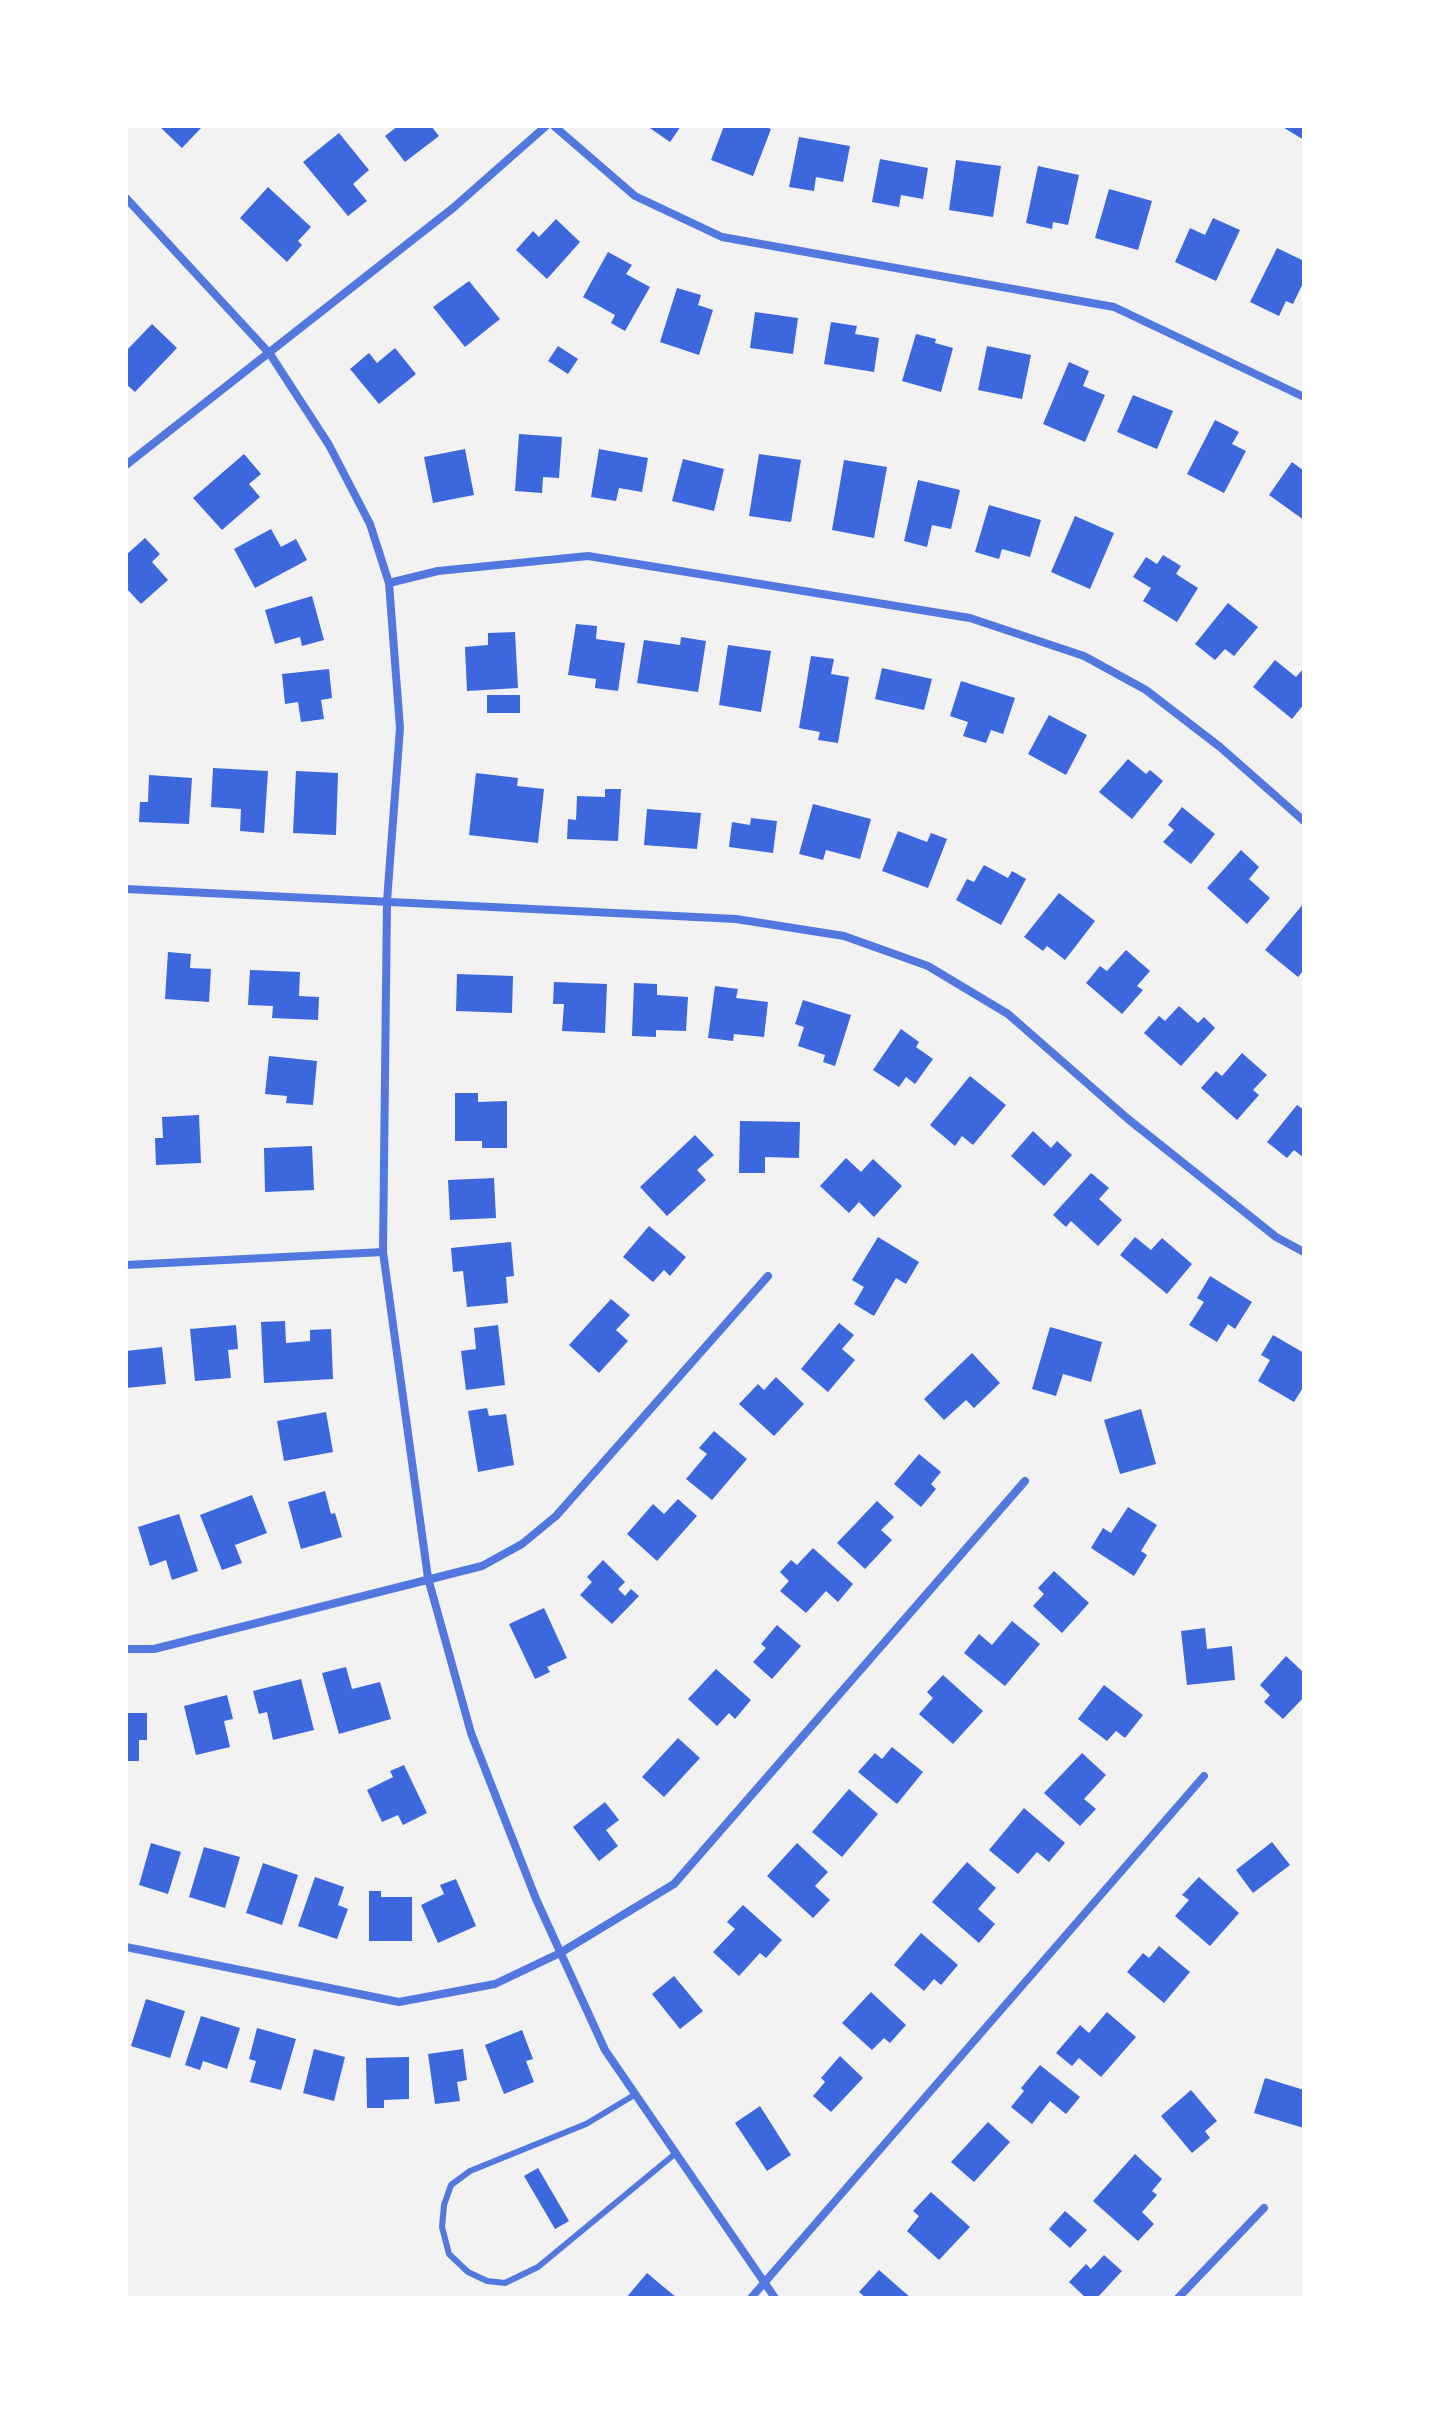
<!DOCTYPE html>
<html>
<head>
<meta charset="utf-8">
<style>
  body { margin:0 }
  #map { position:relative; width:1430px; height:2424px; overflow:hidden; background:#f2f2f2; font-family:Barlow,sans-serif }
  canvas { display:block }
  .frame { position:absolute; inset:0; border:128px solid #fff; pointer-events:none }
</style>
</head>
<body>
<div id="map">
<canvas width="1430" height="2424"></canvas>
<div class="frame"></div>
</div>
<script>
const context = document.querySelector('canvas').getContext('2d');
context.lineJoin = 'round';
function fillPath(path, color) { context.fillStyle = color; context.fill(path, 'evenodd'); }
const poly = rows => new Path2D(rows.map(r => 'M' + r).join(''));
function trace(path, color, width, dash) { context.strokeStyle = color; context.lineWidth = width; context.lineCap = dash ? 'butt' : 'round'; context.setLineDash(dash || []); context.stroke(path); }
const building = poly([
  [159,126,199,126,201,128,182,148],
  [398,126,431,126,439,136,405,162,385,136],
  [647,126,681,126,670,142],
  [724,126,763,126,771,129,753,176,711,160],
  [1281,126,1304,126,1304,140],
  [339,133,369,170,353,184,367,201,348,216,303,162],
  [799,137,850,146,843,182,816,177,814,191,789,187],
  [880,159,928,168,923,199,901,195,899,207,872,202],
  [956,160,1001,166,993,217,949,210],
  [1038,166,1079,175,1068,225,1053,222,1052,229,1026,223],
  [268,187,311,227,298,241,302,245,287,262,240,218],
  [1109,189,1152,201,1138,250,1095,238],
  [1213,218,1240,230,1216,281,1175,262,1190,228,1205,235],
  [556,219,580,242,547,279,516,250,533,231,539,237],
  [1277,248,1304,261,1304,281,1293,304,1286,301,1279,316,1250,302],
  [608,252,632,265,626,274,650,287,625,331,611,323,615,315,583,297],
  [469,281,500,319,465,347,433,307],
  [677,288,701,295,698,305,713,310,699,355,660,342],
  [755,312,798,318,793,354,750,348],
  [831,322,857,326,855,334,879,338,874,372,824,364],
  [152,324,177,348,135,392,126,384,126,351],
  [916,334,936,339,935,343,953,348,941,392,902,381],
  [558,346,578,359,568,374,548,361],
  [987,346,1031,355,1022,399,978,390],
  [395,348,416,374,379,404,350,369,369,353,377,363],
  [1069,362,1089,371,1083,386,1105,395,1085,442,1043,424],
  [1133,395,1173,411,1157,449,1117,432],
  [1215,420,1239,432,1232,444,1246,451,1224,493,1187,474],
  [519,434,562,437,559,478,543,477,542,493,515,491],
  [465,449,474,495,433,503,424,457],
  [599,449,648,458,642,492,619,488,616,501,591,497],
  [244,454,261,474,249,484,260,497,222,530,193,498],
  [759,454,801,460,791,522,749,516],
  [683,459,724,469,714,511,672,501],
  [844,460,887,467,874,538,832,530],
  [1292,462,1304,471,1304,520,1269,495],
  [918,480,960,490,951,529,932,525,927,547,904,541],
  [989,505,1041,520,1030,557,1002,549,999,559,975,552],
  [1075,516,1114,533,1090,589,1051,572],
  [271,529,281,547,296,539,307,560,255,588,234,549],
  [145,538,160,554,152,562,168,580,141,604,126,588,126,555],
  [1163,555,1181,566,1176,574,1198,588,1177,622,1143,601,1151,588,1133,577,1146,557,1157,564],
  [312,596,324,640,302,646,300,637,275,644,265,610],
  [1228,603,1258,627,1234,656,1225,649,1215,660,1195,644],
  [576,624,597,626,596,639,625,643,618,691,595,688,596,679,568,675],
  [515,632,518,688,467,691,465,647,488,645,488,633],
  [681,637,706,641,698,692,637,683,644,640,680,645],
  [728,645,771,651,761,712,719,705],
  [811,656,834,659,831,674,849,677,838,743,818,740,820,732,799,728],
  [1275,660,1296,677,1304,668,1304,704,1292,719,1253,687],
  [882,668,932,679,924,710,875,699],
  [329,669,332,698,321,700,324,719,301,722,298,702,285,704,282,674],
  [961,681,1015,698,1003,734,991,730,986,743,963,736,968,722,950,716],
  [487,695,520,695,520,713,487,713],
  [1049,715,1087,735,1066,775,1028,754],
  [1128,759,1146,774,1150,770,1163,781,1132,819,1099,792],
  [213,768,268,771,264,833,240,831,241,809,211,807],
  [296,771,338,773,336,835,293,833],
  [476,773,518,778,517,786,544,789,538,843,469,835],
  [149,775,192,778,189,824,139,822,140,802,148,802],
  [605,789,621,789,618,841,567,839,568,819,576,820,577,796,605,797],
  [813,804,871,819,860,859,826,850,823,860,799,854],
  [1182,807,1215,834,1191,864,1163,842,1174,830,1168,825],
  [647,809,701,813,697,849,644,845],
  [751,818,777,821,773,853,729,847,732,822,750,825],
  [898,831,927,842,931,833,947,839,928,888,882,871],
  [1241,850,1259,867,1249,879,1270,898,1247,924,1207,888],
  [984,865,1008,878,1012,871,1026,879,1001,925,956,900,967,879,974,882],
  [1059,893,1095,921,1065,960,1047,946,1043,951,1024,937],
  [1304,903,1304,970,1298,977,1265,950],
  [1126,950,1150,971,1137,986,1143,990,1122,1014,1086,983,1100,966,1107,971],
  [168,952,191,954,190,968,211,969,209,1002,165,999],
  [250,970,300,972,299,996,319,997,318,1020,272,1018,273,1006,248,1005],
  [457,974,513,976,512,1013,456,1011],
  [554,982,607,984,605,1033,562,1031,564,1004,553,1004],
  [634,983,657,984,657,995,688,997,686,1031,656,1030,656,1037,632,1036],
  [715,986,738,989,736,998,768,1002,764,1037,734,1034,733,1041,708,1038],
  [803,1000,851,1015,835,1066,823,1062,825,1055,798,1046,804,1027,795,1024],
  [1179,1006,1198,1023,1204,1017,1215,1028,1181,1066,1144,1033,1159,1016,1165,1021],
  [901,1029,919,1042,916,1047,933,1059,915,1084,906,1077,899,1087,873,1070],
  [1242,1053,1267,1075,1253,1090,1259,1095,1237,1120,1201,1088,1216,1071,1222,1076],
  [269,1056,317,1061,313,1105,286,1103,287,1096,265,1094],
  [970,1076,1006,1105,973,1145,962,1136,955,1146,930,1125],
  [455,1093,478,1093,478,1102,507,1101,507,1148,482,1148,482,1141,455,1141],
  [1297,1105,1304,1110,1304,1158,1294,1150,1287,1158,1267,1142],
  [199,1115,201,1163,156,1165,155,1138,163,1138,162,1117],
  [740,1121,800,1122,799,1158,765,1157,765,1173,739,1173],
  [1033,1131,1051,1148,1057,1141,1072,1155,1044,1186,1011,1156],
  [695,1135,714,1155,697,1170,706,1180,667,1216,640,1187],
  [312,1146,314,1190,265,1192,264,1148],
  [846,1158,861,1172,873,1159,902,1186,874,1217,859,1202,849,1213,820,1186],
  [1091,1173,1109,1188,1099,1199,1122,1220,1098,1246,1071,1221,1066,1227,1053,1215],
  [494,1178,496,1218,450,1220,448,1180],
  [649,1226,686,1257,670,1276,664,1270,653,1282,623,1257],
  [878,1237,919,1262,906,1284,896,1278,874,1316,854,1304,864,1287,852,1280],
  [1135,1237,1151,1250,1162,1238,1192,1264,1167,1294,1120,1255],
  [511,1242,514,1276,506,1277,508,1303,467,1307,463,1271,453,1272,451,1248],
  [1210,1276,1252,1302,1235,1329,1228,1324,1217,1342,1189,1325,1204,1302,1197,1298],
  [611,1299,630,1315,616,1330,628,1341,599,1373,569,1345],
  [285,1321,286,1343,310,1341,310,1330,331,1329,333,1379,264,1383,261,1322],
  [839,1323,854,1335,842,1349,855,1360,828,1392,801,1369],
  [236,1325,238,1349,228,1350,231,1378,195,1381,190,1329],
  [498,1325,505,1385,466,1390,461,1351,476,1349,474,1328],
  [1050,1327,1102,1342,1091,1382,1063,1374,1056,1396,1032,1389],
  [1273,1335,1304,1353,1304,1386,1294,1402,1258,1381,1270,1360,1261,1355],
  [162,1347,166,1384,126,1388,126,1351],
  [972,1353,1000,1383,974,1408,966,1400,944,1420,924,1399],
  [776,1377,804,1404,774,1436,739,1404,758,1384,764,1390],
  [487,1408,489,1416,506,1414,514,1465,478,1472,468,1411],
  [1141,1409,1156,1464,1120,1474,1104,1420],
  [326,1412,333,1452,284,1461,277,1421],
  [714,1431,747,1459,712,1500,686,1479,707,1454,699,1448],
  [919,1454,941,1472,931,1484,936,1489,921,1507,894,1484],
  [325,1491,331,1514,335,1513,342,1537,301,1549,288,1502],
  [252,1495,267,1533,235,1545,242,1563,222,1570,200,1515],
  [678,1499,697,1516,657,1561,627,1534,653,1504,664,1514],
  [877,1501,894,1517,881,1530,892,1540,865,1569,837,1543],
  [1128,1507,1157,1525,1141,1551,1147,1555,1134,1576,1091,1548,1103,1528,1111,1533],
  [179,1514,198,1571,172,1580,166,1560,150,1566,138,1527],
  [813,1548,853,1584,838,1602,826,1591,806,1613,780,1591,789,1581,780,1572,791,1560,797,1565],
  [603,1560,625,1582,618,1589,625,1596,631,1589,639,1596,612,1624,580,1595,592,1582,587,1577],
  [1054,1571,1089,1603,1062,1633,1033,1606,1044,1594,1038,1588],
  [544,1608,567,1658,547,1667,550,1672,535,1679,509,1624],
  [1012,1621,1040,1644,1005,1686,964,1653,979,1634,992,1645],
  [777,1625,801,1646,772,1679,753,1662,766,1648,761,1644],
  [1205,1628,1207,1649,1232,1646,1235,1680,1187,1685,1181,1631],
  [1286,1656,1304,1673,1304,1697,1283,1719,1264,1702,1270,1695,1260,1685],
  [346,1667,352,1689,380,1682,391,1719,339,1734,322,1673],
  [716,1669,751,1700,735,1719,729,1713,717,1726,688,1699],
  [943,1675,983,1711,953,1744,919,1714,933,1698,927,1692],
  [301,1679,314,1730,273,1740,267,1712,259,1714,253,1691],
  [1104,1685,1143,1715,1125,1738,1116,1731,1107,1741,1078,1719],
  [227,1695,233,1719,224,1721,230,1747,196,1755,184,1706],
  [126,1713,147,1713,147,1740,139,1740,139,1761,126,1761],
  [678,1738,700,1758,664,1797,642,1777],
  [892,1747,923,1772,897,1804,858,1772,875,1753,882,1759],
  [1082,1753,1106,1775,1084,1799,1096,1809,1080,1826,1044,1793],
  [404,1765,427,1813,403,1825,398,1815,382,1822,367,1790,393,1777,390,1771],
  [849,1789,878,1814,842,1857,812,1832],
  [605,1802,619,1820,606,1830,618,1846,599,1861,573,1827],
  [1024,1808,1065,1843,1049,1862,1037,1852,1018,1874,989,1850],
  [1272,1842,1290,1865,1253,1893,1236,1870],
  [151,1843,181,1852,168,1894,139,1885],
  [797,1843,828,1872,815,1886,830,1900,813,1918,767,1876],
  [204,1847,240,1857,225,1908,189,1897],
  [967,1862,996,1888,978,1909,995,1924,979,1943,932,1902],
  [263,1863,298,1875,282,1925,246,1913],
  [315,1877,344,1887,338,1905,348,1909,337,1939,298,1926],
  [1199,1877,1239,1913,1210,1946,1175,1916,1189,1900,1182,1895],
  [456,1879,476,1926,438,1943,421,1905,444,1894,440,1885],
  [369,1891,381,1891,381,1897,412,1897,412,1941,369,1941],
  [743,1905,782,1940,766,1958,760,1953,739,1976,713,1952,735,1929,727,1922],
  [921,1933,958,1965,941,1985,934,1979,924,1991,894,1965],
  [1159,1946,1190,1972,1164,2003,1127,1972,1143,1953,1149,1958],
  [674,1976,703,2011,680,2029,652,1994],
  [871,1992,906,2025,890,2043,884,2038,872,2050,842,2023],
  [146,1999,185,2011,170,2058,131,2046],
  [1107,2012,1136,2037,1101,2077,1079,2058,1072,2066,1056,2053,1080,2025,1089,2033],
  [201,2016,240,2028,227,2069,203,2061,200,2070,185,2065],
  [257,2028,296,2039,281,2090,250,2082,256,2061,249,2059],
  [522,2030,533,2059,526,2061,534,2082,504,2094,485,2045],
  [314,2049,345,2057,334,2101,303,2093],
  [463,2049,467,2080,457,2082,460,2101,435,2104,428,2054],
  [840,2056,863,2078,831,2112,813,2096,825,2082,821,2078],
  [409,2057,409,2099,384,2100,384,2108,367,2108,366,2058],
  [1040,2065,1080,2097,1066,2114,1050,2101,1032,2124,1011,2107,1024,2091,1021,2088],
  [1265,2078,1304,2090,1304,2128,1254,2113],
  [1191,2090,1217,2121,1205,2131,1210,2138,1192,2153,1161,2116],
  [760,2106,791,2155,767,2171,735,2123],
  [988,2122,1010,2142,974,2182,951,2162],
  [1135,2154,1162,2179,1152,2191,1157,2195,1142,2212,1154,2224,1138,2241,1093,2201],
  [538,2168,569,2221,555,2229,524,2176],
  [931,2192,970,2227,939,2260,907,2231,919,2216,913,2211],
  [1065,2211,1087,2230,1070,2248,1049,2229],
  [1104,2255,1122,2271,1097,2298,1086,2298,1069,2282,1086,2264,1091,2269],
  [879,2270,911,2298,866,2298,859,2292],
  [647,2273,677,2298,626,2298]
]);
const service = poly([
  [636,2094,586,2124,470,2171,451,2185,444,2205,442,2227,449,2254,468,2272,487,2281,505,2283,538,2267,676,2153]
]);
const minor = poly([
  [554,126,635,196,722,237,1114,307,1304,397],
  [126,198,270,354,329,445,370,524,389,583,400,728,387,901,383,1252,428,1578,471,1733,536,1899,605,2050,775,2298],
  [126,465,453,208,546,126],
  [389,583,438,571,588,556,970,618,1084,656,1146,690,1220,747,1304,821],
  [126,889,736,919,844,936,928,966,1008,1014,1128,1119,1276,1237,1304,1252],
  [126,1265,383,1252],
  [126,1649,154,1649,482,1566,522,1544,556,1516,768,1276],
  [126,1947,399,2002,495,1984,560,1953,674,1884,1025,1481],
  [751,2298,1204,1776],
  [1178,2298,1264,2208]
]);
fillPath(building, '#3d67dc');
trace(service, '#5277de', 6);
trace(minor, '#5277de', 8);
</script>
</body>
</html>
